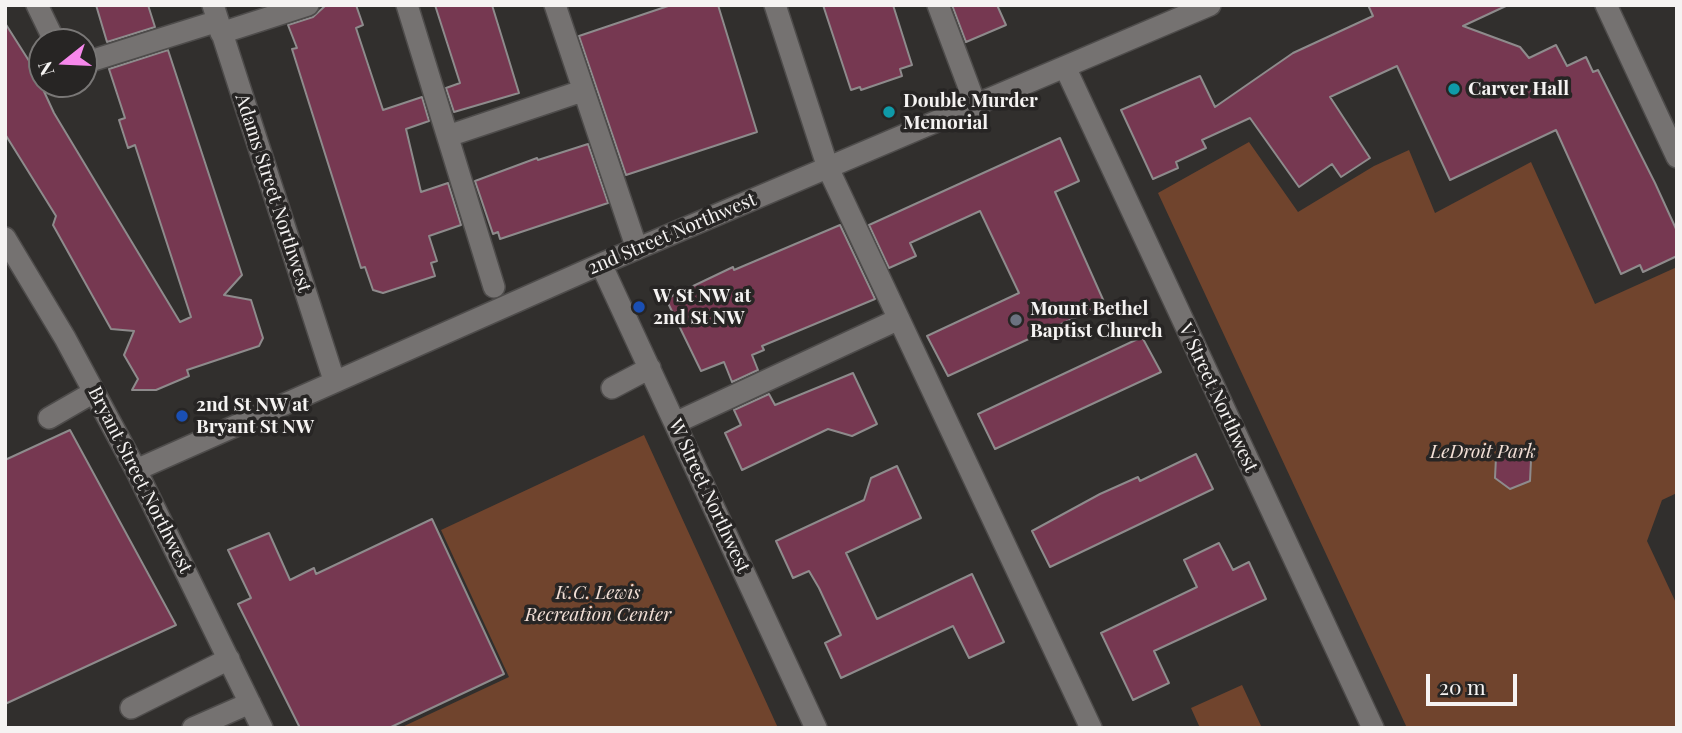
<!DOCTYPE html>
<html>
<head>
<meta charset="utf-8">
<style>
  body { margin:0 }
  #map { position:relative; width:1682px; height:733px; overflow:hidden; background:#312f2d; font-family:"Playfair Display",serif }
  canvas { display:block }
  .frame { position:absolute; inset:0; border:7px solid #f5f3f2; pointer-events:none }
  .north { position:absolute; left:28px; top:28px; width:70px; height:70px; box-sizing:border-box; background:#272524; border:2px solid #797776; border-radius:50%; rotate:252deg; font-size:19px; font-weight:700; line-height:28px; text-align:center; color:#f5f3f2 }
  .north::after { content:''; display:block; margin:auto; width:24px; height:32px; background:#f788ec; clip-path:polygon(50% 0,100% 100%,50% 72%,0 100%) }
  .scale { position:absolute; left:1426px; top:674px; width:91px; height:32px; box-sizing:border-box; border:4px solid #f5f3f2; border-top:0; padding-left:9px; font-size:21px; line-height:24px; white-space:nowrap; color:#f5f3f2; -webkit-text-stroke:5px #272524; paint-order:stroke }
</style>
</head>
<body>
<div id="map">
<canvas width="1682" height="733"></canvas>
<div class="frame"></div>
<div class="north">N</div>
<div class="scale">20 m</div>
</div>
<script>
const context = document.querySelector('canvas').getContext('2d');
context.lineJoin = 'round';
function fillPath(path, color) { context.fillStyle = color; context.fill(path, 'evenodd'); }
const poly = rows => new Path2D(rows.map(r => 'M' + r).join(''));
function trace(path, color, width, dash) { context.strokeStyle = color; context.lineWidth = width; context.lineCap = dash ? 'butt' : 'round'; context.setLineDash(dash || []); context.stroke(path); }
function drawText(font, color, halo, rows, align = 'center') {
  context.font = font + ' "Playfair Display",serif'; context.lineWidth = 7; context.setLineDash([]); context.textBaseline = 'middle'; context.strokeStyle = halo; context.fillStyle = color; for (const [text, x, y, turn = 0] of rows) {
    context.save(); context.translate(x, y); context.rotate((+turn || 0) * Math.PI / 180); context.textAlign = isNaN(turn) ? turn : align; if (halo) context.strokeText(text, 0, 0); context.fillText(text, 0, 0); context.restore();
  }
}
const green = poly([
  [1249,142,1298,212,1374,166,1409,150,1435,213,1531,162,1595,304,1677,267,1677,493,1662,500,1647,541,1677,605,1677,728,1407,728,1158,193],
  [644,435,778,728,400,728,509,677,441,530],
  [1242,685,1262,728,1200,728,1191,708]
]);
const building = poly([
  [96,5,148,5,155,27,107,42,96,5],
  [326,5,356,5,363,25,356,28,383,110,422,97,429,121,406,129,421,192,448,183,461,225,429,236,437,261,431,263,435,276,383,293,373,290,365,267,361,268,292,49,297,48,288,25,313,17,326,5],
  [435,5,492,5,519,93,454,112,446,88,460,83,435,5],
  [671,5,718,5,757,132,626,175,579,36,671,5],
  [823,5,893,5,912,65,900,69,902,76,861,90,860,87,851,90,823,5],
  [952,5,997,5,1006,25,966,42,952,5],
  [1368,5,1508,5,1463,26,1520,47,1529,58,1556,45,1567,66,1586,57,1593,72,1598,70,1655,183,1677,231,1677,256,1643,272,1640,265,1621,274,1556,130,1450,180,1397,66,1330,97,1370,158,1341,177,1332,164,1299,187,1250,118,1202,140,1206,148,1176,162,1178,168,1153,179,1121,110,1200,76,1215,107,1293,53,1373,16,1368,5],
  [5,23,31,64,42,58,41,85,54,113,180,322,191,317,135,145,128,148,119,120,125,118,109,69,168,50,242,275,224,295,251,300,263,338,259,346,187,370,189,376,156,390,132,390,138,379,124,355,134,331,111,329,53,225,56,216,5,134,5,23],
  [1060,138,1079,181,1055,192,1105,304,948,376,927,336,1019,293,980,211,910,243,916,256,889,268,869,225,1060,138],
  [588,144,608,203,500,239,498,232,493,234,475,181,537,158,538,160,588,144],
  [840,225,875,299,762,346,764,350,752,355,758,370,732,382,724,362,701,371,666,299,733,267,734,270,840,225],
  [1142,337,1161,372,995,449,978,414,1142,337],
  [853,373,877,424,852,436,828,429,742,470,725,433,741,425,734,410,769,394,775,405,853,373],
  [70,430,176,625,5,704,5,460,70,430],
  [1515,448,1531,460,1530,481,1510,489,1495,478,1496,457,1515,448],
  [1196,454,1213,489,1050,567,1032,531,1100,494,1138,477,1140,481,1196,454],
  [897,466,921,518,846,553,877,619,972,574,1004,642,969,658,953,626,841,678,825,643,841,635,819,588,809,571,793,578,776,541,864,500,871,478,897,466],
  [432,519,504,674,389,728,300,728,238,604,251,598,228,550,269,533,290,580,314,568,316,574,432,519],
  [1219,543,1233,570,1249,562,1266,599,1154,651,1169,683,1133,700,1101,633,1197,587,1184,560,1219,543]
]);
const minor = poly([
  [37,5,55,42],
  [213,5,334,380],
  [407,5,494,287],
  [555,5,637,249],
  [775,5,828,168,1091,728],
  [938,5,976,106],
  [1606,5,1677,157],
  [221,33,308,5],
  [84,63,218,21],
  [1065,67,1373,728],
  [448,136,582,91],
  [5,238,65,338,136,470,262,728],
  [601,264,816,728],
  [612,388,650,368],
  [49,418,94,392],
  [675,423,899,319],
  [136,470,601,264,1210,5],
  [131,708,229,659],
  [193,728,250,703]
]);
const markers = [
  [1454,89,7,"#0f9aa8"],
  [889,112,7,"#0f9aa8"],
  [639,307,7,"#1a4fb4"],
  [1016,320,7,"#6b7280"],
  [182,416,7,"#1a4fb4"]
];
const poiNames = [
  ["Carver Hall",1468,89],
  ["Double Murder",903,101],
  ["Memorial",903,123],
  ["W St NW at",653,296],
  ["2nd St NW",653,318],
  ["Mount Bethel",1030,309],
  ["Baptist Church",1030,331],
  ["2nd St NW at",196,405],
  ["Bryant St NW",196,427]
];
const streetNames = [
  ["Adams Street Northwest",273,193,72],
  ["2nd Street Northwest",672,234,-23],
  ["V Street Northwest",1218,398,65],
  ["Bryant Street Northwest",140,480,63],
  ["W Street Northwest",709,496,65]
];
const parkNames = [
  ["LeDroit Park",1483,452],
  ["K.C. Lewis",598,593],
  ["Recreation Center",598,615]
];
fillPath(green, '#70442d');
fillPath(building, '#763851');
trace(building, '#8e8b8c', 2);
trace(minor, '#4e4c4b', 24);
trace(minor, '#757271', 21);
for (const [x, y, r, color] of markers) { const dot = new Path2D(); dot.arc(x, y, r, 0, 2 * Math.PI); context.fillStyle = color; context.fill(dot); trace(dot, '#272524', 2.5); }
drawText('bold 19px', '#f5f3f2', '#272524', poiNames, 'left');
drawText('19px', '#f5f3f2', '#272524', streetNames);
drawText('italic 19px', '#f2dfd6', '#272524', parkNames);
</script>
</body>
</html>
